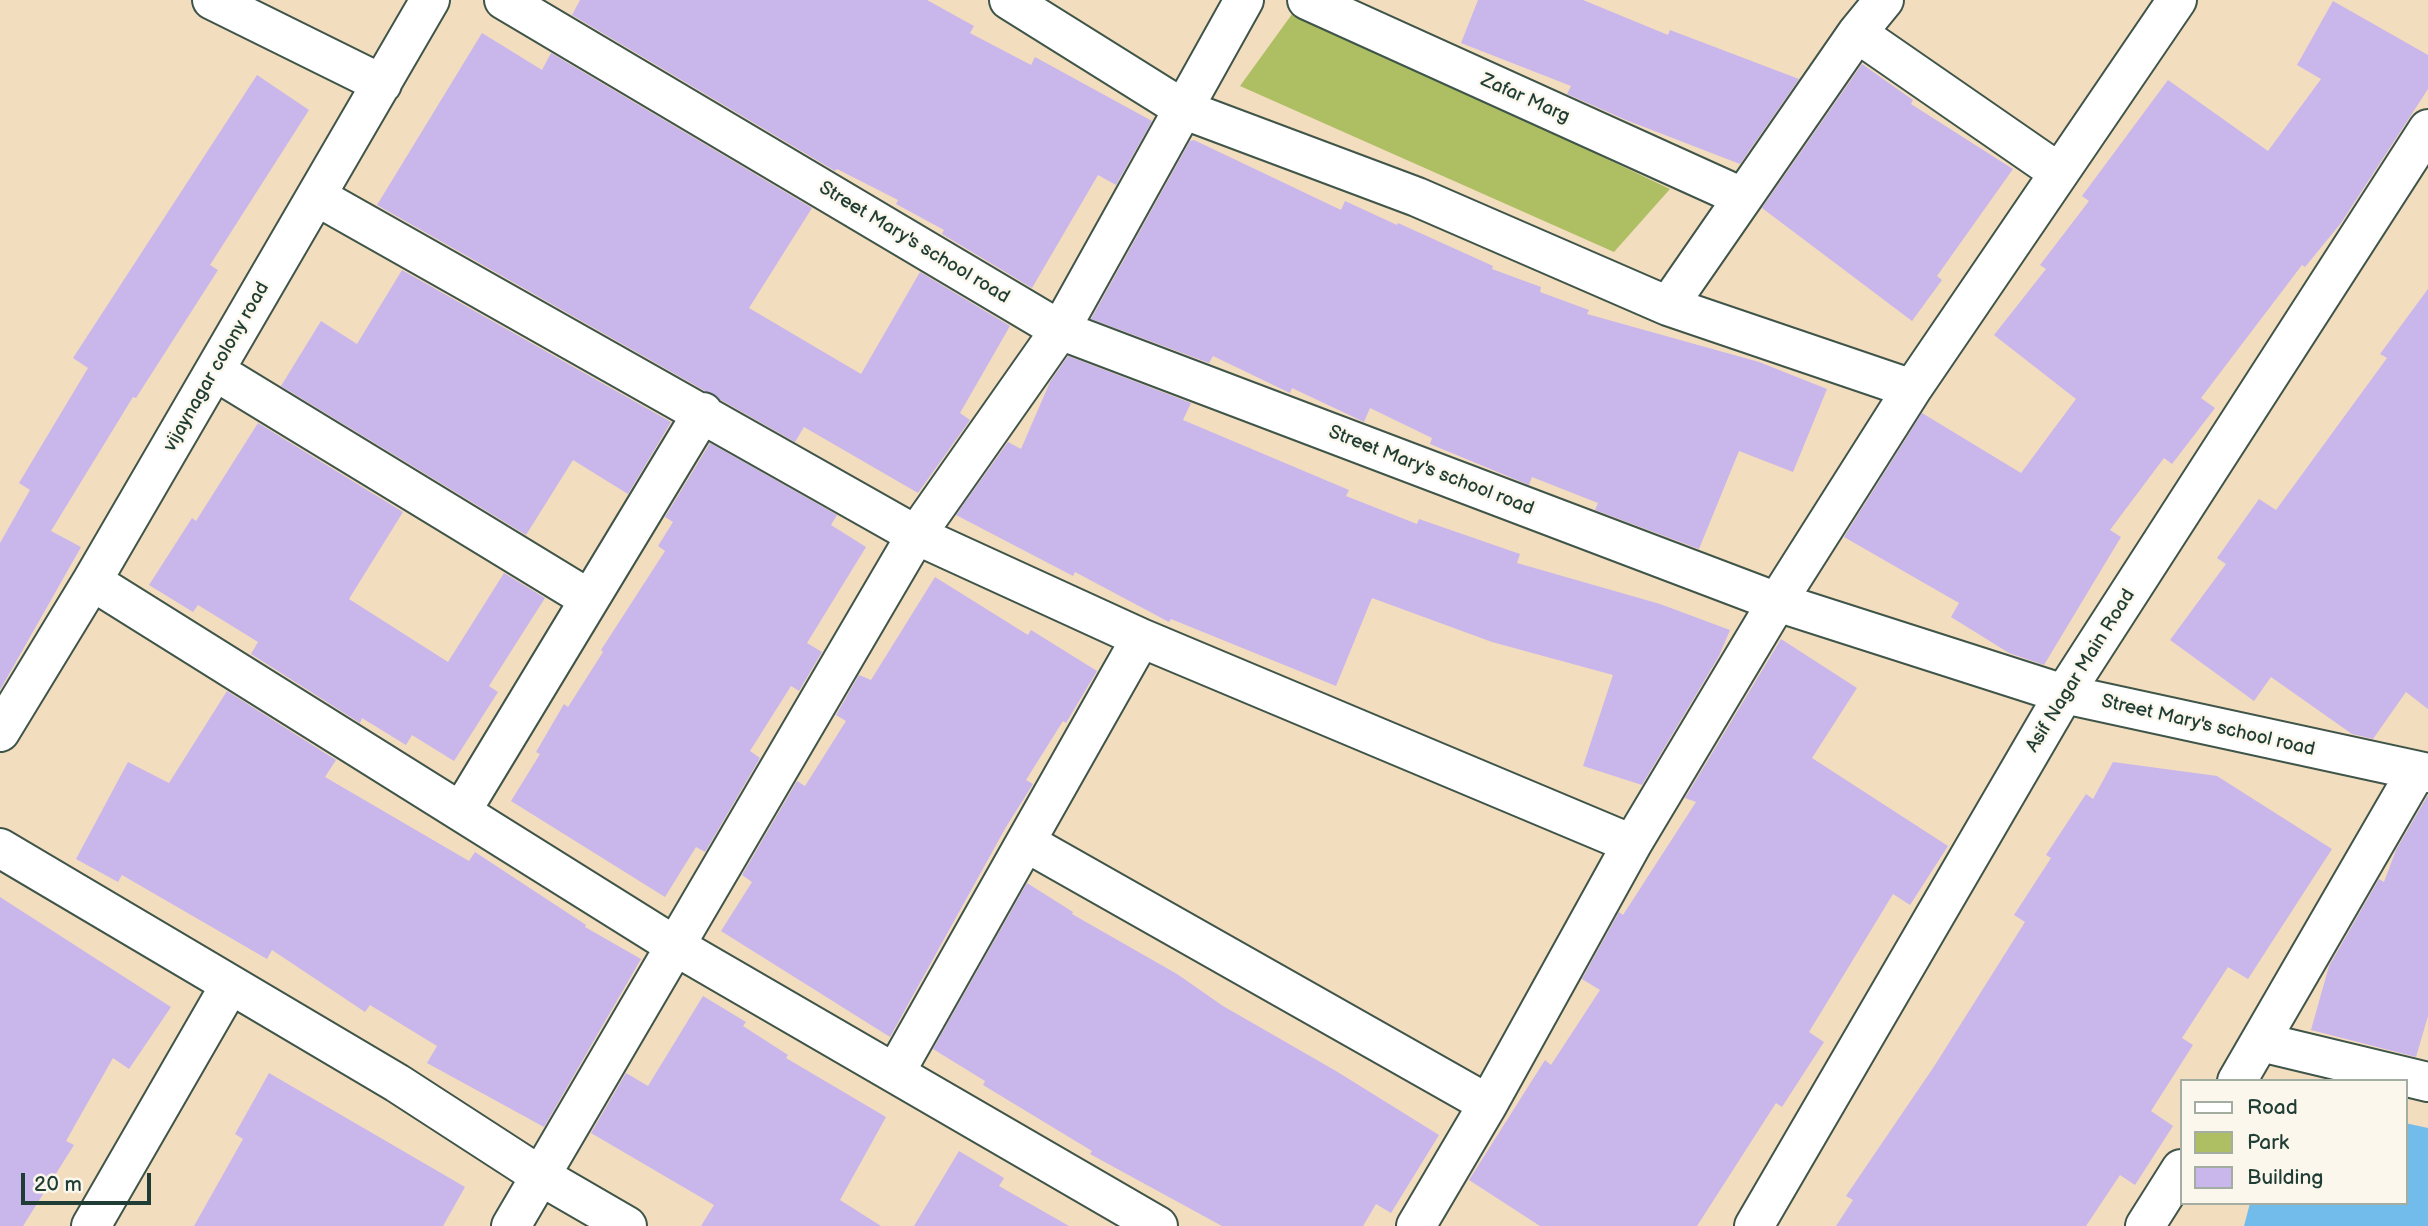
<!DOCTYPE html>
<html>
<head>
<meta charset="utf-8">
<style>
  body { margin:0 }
  #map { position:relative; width:2428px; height:1226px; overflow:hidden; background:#f3ddbf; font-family:"Balsamiq Sans",sans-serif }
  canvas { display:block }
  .legend { position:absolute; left:2180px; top:1079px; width:228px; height:126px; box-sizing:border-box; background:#fbf7ec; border:2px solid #a3ada2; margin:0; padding:9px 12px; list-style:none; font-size:21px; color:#1f3d34 }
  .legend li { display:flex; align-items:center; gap:14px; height:35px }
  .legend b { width:35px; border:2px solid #a3ada2 }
  .scale { position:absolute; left:21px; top:1173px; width:130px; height:32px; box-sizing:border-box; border:4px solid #1f3d34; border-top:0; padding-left:9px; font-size:21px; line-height:24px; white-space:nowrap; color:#1f3d34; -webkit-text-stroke:5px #fbf7ec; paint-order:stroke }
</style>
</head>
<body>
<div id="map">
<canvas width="2428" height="1226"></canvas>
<ul class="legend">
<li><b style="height:9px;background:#fff"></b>Road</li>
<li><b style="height:19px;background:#adbf62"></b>Park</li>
<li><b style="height:19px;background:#c9b6eb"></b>Building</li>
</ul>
<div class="scale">20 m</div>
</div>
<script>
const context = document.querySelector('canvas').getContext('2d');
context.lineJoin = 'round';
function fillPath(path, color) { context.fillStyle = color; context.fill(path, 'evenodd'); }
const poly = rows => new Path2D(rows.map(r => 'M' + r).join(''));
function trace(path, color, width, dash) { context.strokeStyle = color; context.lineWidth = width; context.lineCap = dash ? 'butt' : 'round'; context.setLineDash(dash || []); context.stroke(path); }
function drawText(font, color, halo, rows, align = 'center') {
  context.font = font + ' "Balsamiq Sans",sans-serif'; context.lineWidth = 5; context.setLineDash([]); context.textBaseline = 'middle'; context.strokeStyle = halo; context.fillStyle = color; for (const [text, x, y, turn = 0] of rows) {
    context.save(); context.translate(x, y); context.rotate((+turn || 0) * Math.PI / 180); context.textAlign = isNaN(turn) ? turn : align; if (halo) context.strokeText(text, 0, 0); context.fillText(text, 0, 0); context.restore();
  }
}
const green = poly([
  [1295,10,1670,189,1614,252,1240,86]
]);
const water = poly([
  [2405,1123,2428,1128,2428,1226,2244,1226,2250,1203,2405,1203]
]);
const building = poly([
  [580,0,927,0,974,26,970,33,1031,65,1035,57,1152,121,1116,185,1098,175,1032,288,942,234,944,230,896,204,898,200,837,169,835,171,572,15],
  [1478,0,1583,0,1668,35,1670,30,1799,79,1740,164,1626,120,1567,94,1571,86,1461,43],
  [2333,1,2428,55,2428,89,2341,223,2305,267,2302,265,2201,398,2215,408,2172,464,2164,458,2110,530,2121,537,2044,665,2009,653,1951,617,1959,603,1844,537,1922,413,2021,473,2076,399,1994,335,2046,269,2040,265,2089,201,2082,196,2168,80,2268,151,2321,79,2297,65],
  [482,33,542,70,551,53,812,208,749,308,861,374,920,272,1010,326,960,413,970,420,918,493,804,427,795,442,377,205],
  [1862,64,1913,100,1911,104,2013,169,1937,276,1942,280,1912,321,1762,208],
  [257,75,309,110,210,265,218,270,136,398,133,397,51,531,81,547,0,690,0,543,30,490,19,483,88,368,73,358],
  [1194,140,1341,210,1345,201,1397,225,1398,223,1493,266,1492,269,1541,287,1540,292,1589,310,1587,314,1759,362,1827,389,1793,472,1739,451,1699,549,1595,510,1598,503,1532,477,1529,485,1430,444,1432,438,1370,408,1364,422,1292,388,1290,393,1213,356,1209,363,1091,319,1190,141],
  [402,270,671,422,628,494,573,460,526,535,281,386,321,321,357,344],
  [2428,289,2428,709,2406,692,2373,739,2352,734,2271,677,2254,701,2170,640,2226,564,2217,558,2259,499,2276,510,2387,358,2380,354],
  [1068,356,1191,403,1183,420,1349,490,1346,496,1417,524,1419,519,1520,554,1517,563,1660,604,1730,630,1719,656,1642,785,1583,766,1613,675,1492,642,1372,598,1336,686,1171,619,1169,622,1075,572,1073,576,956,515,1008,442,1021,449,1050,382],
  [258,423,403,512,349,599,448,662,504,573,545,598,489,686,498,692,454,761,412,735,406,745,362,718,360,723,251,654,258,642,198,605,193,612,149,585,192,518,196,521],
  [710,443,837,515,831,525,866,547,807,643,822,652,799,691,791,686,750,751,760,758,705,852,696,847,665,897,511,801,540,754,536,752,564,704,568,707,603,652,601,650,665,551,658,546,673,522,665,517],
  [935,577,1028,635,1031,630,1097,671,1066,723,1063,721,1026,780,1033,784,1006,827,890,1037,721,931,752,882,742,875,797,781,805,786,846,721,836,715,859,675,871,680],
  [1781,639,1857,688,1812,758,1948,846,1910,905,1893,894,1809,1032,1824,1042,1782,1107,1776,1103,1697,1226,1540,1226,1469,1180,1545,1060,1551,1065,1600,990,1582,979,1619,912,1623,915,1696,802,1685,798],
  [227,691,336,760,325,777,469,861,475,852,586,925,585,927,641,959,544,1127,427,1063,437,1046,370,1005,365,1012,272,950,267,959,122,875,118,882,76,859,128,762,169,783],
  [2113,762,2217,776,2332,849,2248,979,2228,967,2182,1038,2193,1045,2151,1111,2173,1126,2135,1185,2120,1175,2086,1226,1836,1226,1853,1200,1846,1196,1935,1065,2025,922,2014,915,2051,858,2046,855,2086,794,2093,799],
  [2428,795,2428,1016,2416,1057,2311,1030,2329,966,2379,879,2384,882,2396,850],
  [1027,883,1073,912,1072,914,1177,974,1223,1006,1336,1071,1439,1135,1391,1213,1376,1204,1363,1226,1222,1226,1090,1154,1092,1151,983,1085,985,1081,933,1049],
  [0,897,171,1007,129,1069,113,1058,66,1141,74,1145,23,1226,0,1226],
  [703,996,746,1022,743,1026,788,1055,786,1058,886,1117,840,1200,881,1226,701,1226,714,1205,591,1133,626,1073,648,1086],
  [269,1073,465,1187,443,1226,194,1226,243,1139,235,1134],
  [959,1151,1004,1178,999,1186,1069,1226,914,1226]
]);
const minor = poly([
  [212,0,382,84],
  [504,0,1060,330,1777,602,2064,694,2428,773],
  [1009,0,1185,110,1417,197,1668,306,1912,389],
  [1307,0,1742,197],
  [1857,33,2058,172],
  [316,196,916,535,1141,638,1632,844],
  [1668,306,1857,33,1884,0],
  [215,371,589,599],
  [92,581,677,947,1158,1226],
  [0,732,92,581,430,0],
  [462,810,703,412],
  [1027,843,1488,1104],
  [0,848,397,1083,539,1175,627,1226],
  [2261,1042,2428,1082],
  [896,1071,1141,638],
  [2237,1081,2416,772],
  [91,1226,230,985],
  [511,1226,916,535,1060,330,1244,0],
  [1416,1226,1488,1104,1632,844,1777,602,1912,389,2177,0],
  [1754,1226,2064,694,2428,129],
  [2145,1226,2181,1169]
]);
const streetNames = [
  ["Zafar Marg",1525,99,24],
  ["Street Mary's school road",914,243,31],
  ["vijaynagar colony road",217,367,-60],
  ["Street Mary's school road",1431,471,21],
  ["Asif Nagar Main Road",2081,671,-58],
  ["Street Mary's school road",2208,726,13]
];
fillPath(green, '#adbf62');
fillPath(water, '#72bceb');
fillPath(building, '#c9b6eb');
trace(minor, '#3f5549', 42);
trace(minor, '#fff', 38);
drawText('19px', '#1f3d34', '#fbf7ec', streetNames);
</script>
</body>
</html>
